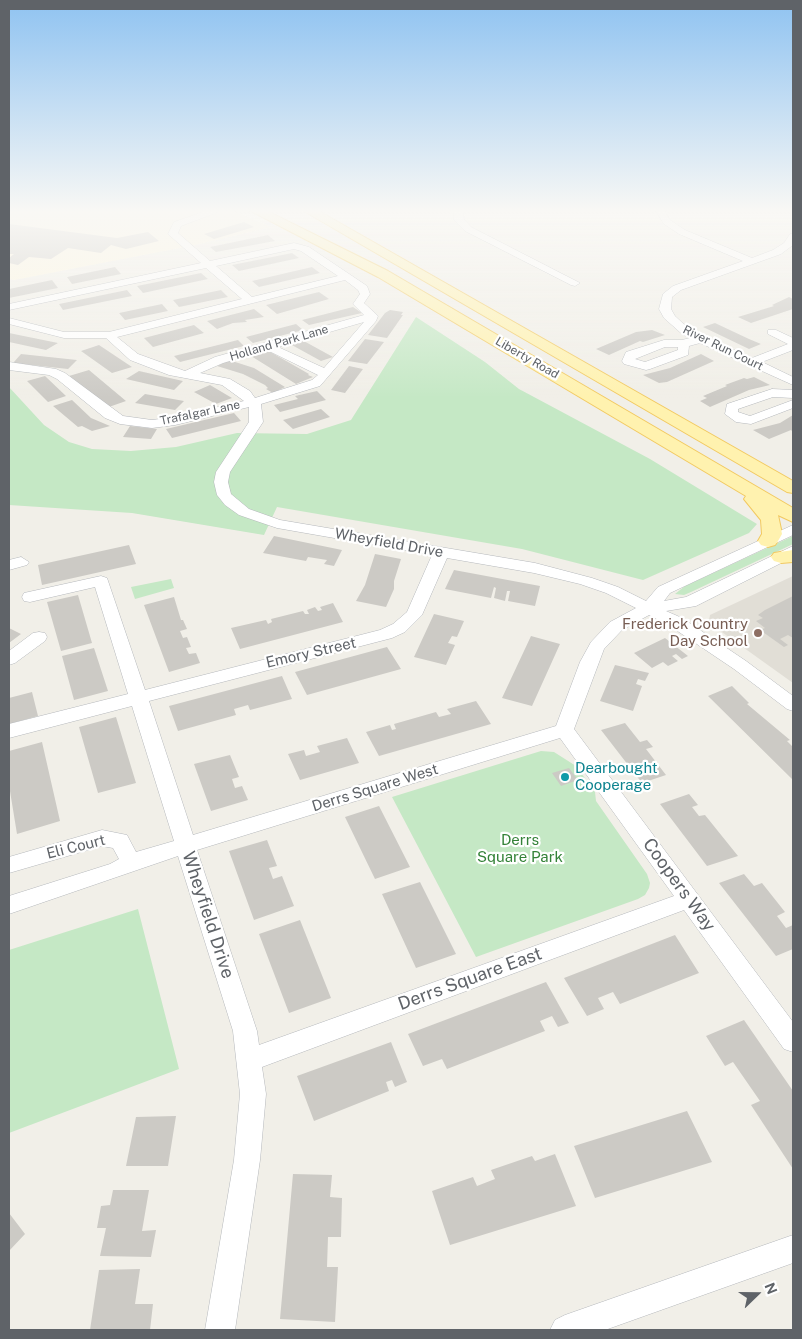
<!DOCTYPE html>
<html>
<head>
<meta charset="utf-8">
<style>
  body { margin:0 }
  #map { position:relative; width:802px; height:1339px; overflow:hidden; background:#f1efe8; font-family:"Public Sans",sans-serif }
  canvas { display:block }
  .frame { position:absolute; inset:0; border:10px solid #5f6368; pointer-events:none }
  .north { position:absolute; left:732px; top:1269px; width:50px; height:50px; -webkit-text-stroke:4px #fff; paint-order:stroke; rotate:68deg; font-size:14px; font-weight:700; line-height:20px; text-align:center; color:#5f6368 }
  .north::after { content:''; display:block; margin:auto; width:18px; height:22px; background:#5f6368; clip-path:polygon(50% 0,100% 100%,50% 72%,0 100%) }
</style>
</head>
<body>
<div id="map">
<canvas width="802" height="1339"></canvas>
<div class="frame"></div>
<div class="north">N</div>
</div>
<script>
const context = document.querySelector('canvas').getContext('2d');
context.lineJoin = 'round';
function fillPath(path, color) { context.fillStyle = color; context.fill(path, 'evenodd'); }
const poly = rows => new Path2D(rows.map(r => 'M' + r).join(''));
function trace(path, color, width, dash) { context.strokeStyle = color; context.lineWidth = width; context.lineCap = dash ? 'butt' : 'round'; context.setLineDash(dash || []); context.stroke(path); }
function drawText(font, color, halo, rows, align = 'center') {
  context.font = font + ' "Public Sans",sans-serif'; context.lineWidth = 4.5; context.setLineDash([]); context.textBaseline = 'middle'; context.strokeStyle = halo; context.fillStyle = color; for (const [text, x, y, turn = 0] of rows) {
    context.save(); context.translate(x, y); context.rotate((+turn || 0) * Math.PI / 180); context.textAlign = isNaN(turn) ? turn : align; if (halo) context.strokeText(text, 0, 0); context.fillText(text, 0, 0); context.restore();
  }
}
const commercial = poly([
  [9,210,232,210,271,227,195,245,14,280,9,279]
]);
const education = poly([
  [793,576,793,683,712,625,709,620,710,615]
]);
const green = poly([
  [416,317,485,362,519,389,650,459,757,524,749,533,643,580,522,549,277,507,264,535,132,513,9,505,9,387,44,425,69,442,92,449,131,451,176,447,237,433,307,434,351,420],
  [793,536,793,544,791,545,691,592,684,595,675,594,685,586],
  [171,579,174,588,135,599,131,587],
  [541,751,554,752,576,766,595,792,596,801,647,874,650,883,649,888,645,895,638,899,476,957,392,797],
  [138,909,179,1069,9,1133,9,950]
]);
const building = poly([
  [244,222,254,227,214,239,204,234],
  [9,224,117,238,148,232,159,241,126,249,111,245,101,253,68,248,51,259,29,257,18,265,9,263,9,258,14,254,9,254],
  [268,235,275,241,216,252,210,247],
  [292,253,299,258,239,271,232,265],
  [115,267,121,274,72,284,67,277],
  [312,267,320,273,259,287,252,281],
  [201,273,208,279,143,293,137,286],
  [52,280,58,288,9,298,9,289],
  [127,290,132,296,63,310,59,304],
  [221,290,228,297,179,307,173,300],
  [319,292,329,299,277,314,266,305],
  [789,297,793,299,793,309,751,323,738,317,774,306,772,305],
  [162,304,168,311,125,320,119,313],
  [353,307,362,313,309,325,302,320],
  [254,309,264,317,245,320,247,322,233,323,217,329,207,321],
  [390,310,403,312,401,315,403,315,387,338,368,335,385,313],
  [715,323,749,339,761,344,749,349,703,327],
  [296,324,303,330,253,343,246,337],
  [194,325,204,333,153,347,144,338],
  [652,330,665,335,643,342,640,341,609,355,596,349,636,332],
  [9,333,58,343,46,350,9,342],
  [365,339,384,342,367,364,348,361],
  [238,340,244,346,180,362,174,356],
  [302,340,333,357,321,361,290,344],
  [99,345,132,367,112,373,81,351],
  [267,350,309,374,308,375,313,377,296,384,251,356],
  [21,354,77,360,68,369,13,363],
  [701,354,714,361,667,382,659,383,643,375,670,368],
  [229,360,254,368,285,387,273,393,266,389,268,388,265,385,243,374,217,366],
  [349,366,363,369,345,393,331,390],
  [89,370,126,401,106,408,69,376],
  [139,371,183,381,174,390,126,379],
  [45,376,66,396,48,402,27,381],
  [754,377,770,385,749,390,710,407,700,401,707,398,703,396,727,386,725,385,744,378,747,379],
  [210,385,232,398,216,404,194,392],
  [317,391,326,400,280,412,274,405,298,399,295,396],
  [145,394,184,401,175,410,135,403],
  [72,400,91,418,110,426,92,431,82,426,78,427,53,406],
  [321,409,330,417,293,429,283,420],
  [234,413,241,421,172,438,166,429],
  [793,415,793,432,791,430,769,439,753,430,780,423],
  [130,426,157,429,151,439,123,437],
  [274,536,342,550,334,566,324,564,327,560,308,557,306,561,263,553],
  [129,545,136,564,42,585,38,565],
  [375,554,401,559,394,581,394,589,386,607,356,601,365,585],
  [454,570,540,586,535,606,508,601,510,591,507,591,505,601,494,598,496,588,494,587,491,598,445,589],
  [78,595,92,643,61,651,47,602],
  [793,596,793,638,788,635,780,639,788,645,784,647,760,630,765,628,756,621,763,618,758,615,765,610],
  [174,597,181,620,183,620,187,629,180,631,183,638,187,637,191,647,186,648,189,654,196,653,200,663,169,672,144,605],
  [333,603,343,622,240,649,231,628,266,620,268,624,272,622,271,619,303,611,305,614,309,614,307,610,315,607,318,611,322,610,320,607],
  [434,614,464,621,457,637,452,636,448,643,455,645,446,665,414,657],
  [9,628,21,634,9,643],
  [531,636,560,644,532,706,502,698],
  [665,638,688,656,682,659,676,654,672,656,678,661,668,666,663,662,652,668,634,653],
  [387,647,401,669,307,695,295,672],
  [94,648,108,691,74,700,62,656],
  [615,665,649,673,645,681,638,679,636,684,642,686,633,711,600,701],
  [282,676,292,699,250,710,248,705,234,709,236,715,178,731,169,706],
  [732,686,749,703,747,704,790,740,787,741,793,747,793,780,708,696],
  [32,692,38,716,9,724,9,698],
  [476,701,491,724,379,756,366,732,390,725,392,730,396,729,394,724,436,712,439,717,451,714,447,709],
  [116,717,136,783,98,793,79,727],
  [625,723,640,742,647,740,653,747,646,749,666,775,642,783,601,730],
  [347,738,359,763,300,780,288,754,304,750,306,756,320,752,317,746],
  [42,742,60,821,17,834,9,785,9,751],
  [230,755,239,777,232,779,235,788,242,786,248,800,211,811,194,764],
  [569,768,578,780,561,786,552,773],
  [689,794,698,805,692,807,699,816,705,815,738,856,707,866,660,804],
  [379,806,410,867,375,879,345,817],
  [267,840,277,866,269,868,273,879,282,876,294,906,254,920,229,851],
  [744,874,754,886,762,883,785,912,777,916,786,928,793,925,793,949,776,956,719,883],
  [420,882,456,954,416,968,382,894],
  [300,920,331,998,289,1013,259,934],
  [675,935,699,973,620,1004,613,992,598,998,604,1009,587,1016,564,978],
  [546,982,569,1023,558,1027,552,1016,540,1021,545,1031,447,1069,442,1059,423,1066,408,1034],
  [744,1020,793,1091,793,1169,751,1105,760,1101,733,1062,725,1066,706,1036],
  [391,1042,407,1082,395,1087,392,1080,386,1082,389,1091,314,1121,297,1076],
  [687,1111,712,1162,595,1198,574,1146],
  [176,1116,168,1166,126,1166,136,1117],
  [555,1154,576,1206,450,1245,432,1191,473,1177,477,1186,495,1179,491,1170,532,1156,535,1161],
  [293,1174,332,1175,330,1197,342,1198,341,1237,328,1237,327,1267,338,1267,335,1322,280,1319],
  [113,1190,149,1190,142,1231,156,1230,151,1257,100,1256,106,1228,97,1228,101,1206,110,1205],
  [9,1213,25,1234,9,1251],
  [140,1269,135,1304,153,1304,150,1330,90,1330,99,1270]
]);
const minor = poly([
  [209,210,218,212,181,226,178,233,210,261,294,243,309,247,367,286,370,294,364,303,378,316,376,321,320,386,261,404,263,422,230,472,228,482,231,494,249,509,280,520,535,563,592,578,618,587,646,601,658,587,793,525,793,535,670,593,664,601,686,597,793,546,793,557,696,606,666,611,682,618,746,661,793,696,793,711,787,709,734,669,670,626,649,615,622,630,604,649,574,729,793,1022,793,1052,784,1049,684,910,262,1067,266,1094,260,1160,235,1330,205,1330,234,1160,240,1094,233,1031,178,856,9,914,9,896,110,864,119,859,113,848,102,846,9,873,9,857,102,830,127,835,136,852,174,841,132,706,9,738,9,724,128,694,95,587,30,602,24,601,22,597,24,593,101,576,107,578,145,690,380,630,393,624,407,612,432,555,277,528,239,515,225,505,217,495,214,482,216,472,249,422,249,407,175,425,152,428,120,424,105,418,57,379,49,375,9,370,9,362,56,369,65,373,123,416,152,420,175,417,244,401,222,385,169,375,130,360,106,338,64,338,9,324,9,318,64,332,109,332,242,299,206,268,9,310,9,304,201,263,168,234,174,222,209,210],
  [294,249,301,251,338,276,252,297,216,266,294,249],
  [345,280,358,290,360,294,353,304,364,315,215,357,185,371,138,354,117,337,345,280],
  [364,322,324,368,278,347,364,322],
  [267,350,318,375,312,380,255,398,250,391,230,379,200,373,223,363,267,350],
  [447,558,534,573,580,584,606,593,636,608,610,622,591,642,580,662,556,726,193,835,149,701,392,638,405,632,422,615,447,558],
  [560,738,674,896,259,1045,257,1031,197,850,560,738],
  [453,210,463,210,464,219,471,227,580,283,575,286,571,285,465,231,454,220,453,210],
  [655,210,664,210,670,220,685,230,752,258,773,250,784,243,790,234,793,233,793,245,781,254,681,290,672,297,671,309,675,316,690,330,752,358,788,344,768,334,768,330,776,330,793,338,793,350,762,362,793,377,793,385,700,343,689,346,688,355,650,369,646,370,624,364,622,361,626,352,664,340,682,340,690,338,682,334,664,318,659,309,663,294,673,286,743,261,679,234,664,224,655,210],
  [665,347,678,347,678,350,645,362,635,359,665,347],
  [772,389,793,390,793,398,773,397,738,409,738,412,750,416,793,400,793,408,751,424,736,422,725,414,727,404,772,389],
  [21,557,29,562,27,565,9,570,9,560,21,557],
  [39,632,45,633,47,637,45,641,15,663,9,665,9,651,33,633,39,632],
  [793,1235,793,1263,605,1330,550,1330,555,1320,565,1315,793,1235]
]);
const major = poly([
  [249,210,265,210,388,271,793,508,793,522,778,515,782,534,778,541,775,545,768,547,761,545,758,541,762,534,761,520,744,499,746,496,378,277,249,210],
  [302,210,317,210,793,481,793,493,787,492,302,210],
  [793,550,793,562,781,563,774,561,771,557,774,553,793,550]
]);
const markers = [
  [758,633,5,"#8d6e63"],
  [565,777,5,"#0f9aa8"]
];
const farStreetnames = [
  ["Holland Park Lane",279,343,-16],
  ["River Run Court",723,348,26],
  ["Liberty Road",527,358,30],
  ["Trafalgar Lane",200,413,-12]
];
const streetNames = [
  ["Wheyfield Drive",389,543,10],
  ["Emory Street",311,653,-13],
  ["Derrs Square West",375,788,-17],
  ["Eli Court",76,847,-14]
];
const educationNames = [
  ["Frederick Country",748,624],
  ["Day School",748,641]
];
const cultureNames = [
  ["Dearbought",575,768],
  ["Cooperage",575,785]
];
const parkNames = [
  ["Derrs",520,840],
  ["Square Park",520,857]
];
const nearStreetnames = [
  ["Coopers Way",679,885,54],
  ["Wheyfield Drive",208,915,72],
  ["Derrs Square East",470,979,-20]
];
fillPath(commercial, '#fef7e0');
fillPath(education, '#e1ded6');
fillPath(green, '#c5e8c5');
fillPath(building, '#cccac5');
trace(minor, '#b5b8bc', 1);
trace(major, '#f2c960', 2);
fillPath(minor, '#fff');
fillPath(major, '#fff2af');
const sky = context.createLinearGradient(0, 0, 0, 398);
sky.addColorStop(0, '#8fc3f1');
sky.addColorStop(0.53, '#f9f8f5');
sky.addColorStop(1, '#f9f8f500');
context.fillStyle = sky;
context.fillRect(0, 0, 802, 398);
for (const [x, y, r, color] of markers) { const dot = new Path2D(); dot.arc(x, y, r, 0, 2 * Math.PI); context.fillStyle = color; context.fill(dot); trace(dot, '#fff', 2); }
drawText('12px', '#5f6368', '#fff', farStreetnames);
drawText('15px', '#5f6368', '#fff', streetNames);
drawText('15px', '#785e54', '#fff', educationNames, 'right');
drawText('15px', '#0d838f', '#fff', cultureNames, 'left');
drawText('15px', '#348238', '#fff', parkNames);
drawText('18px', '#5f6368', '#fff', nearStreetnames);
</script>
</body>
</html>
